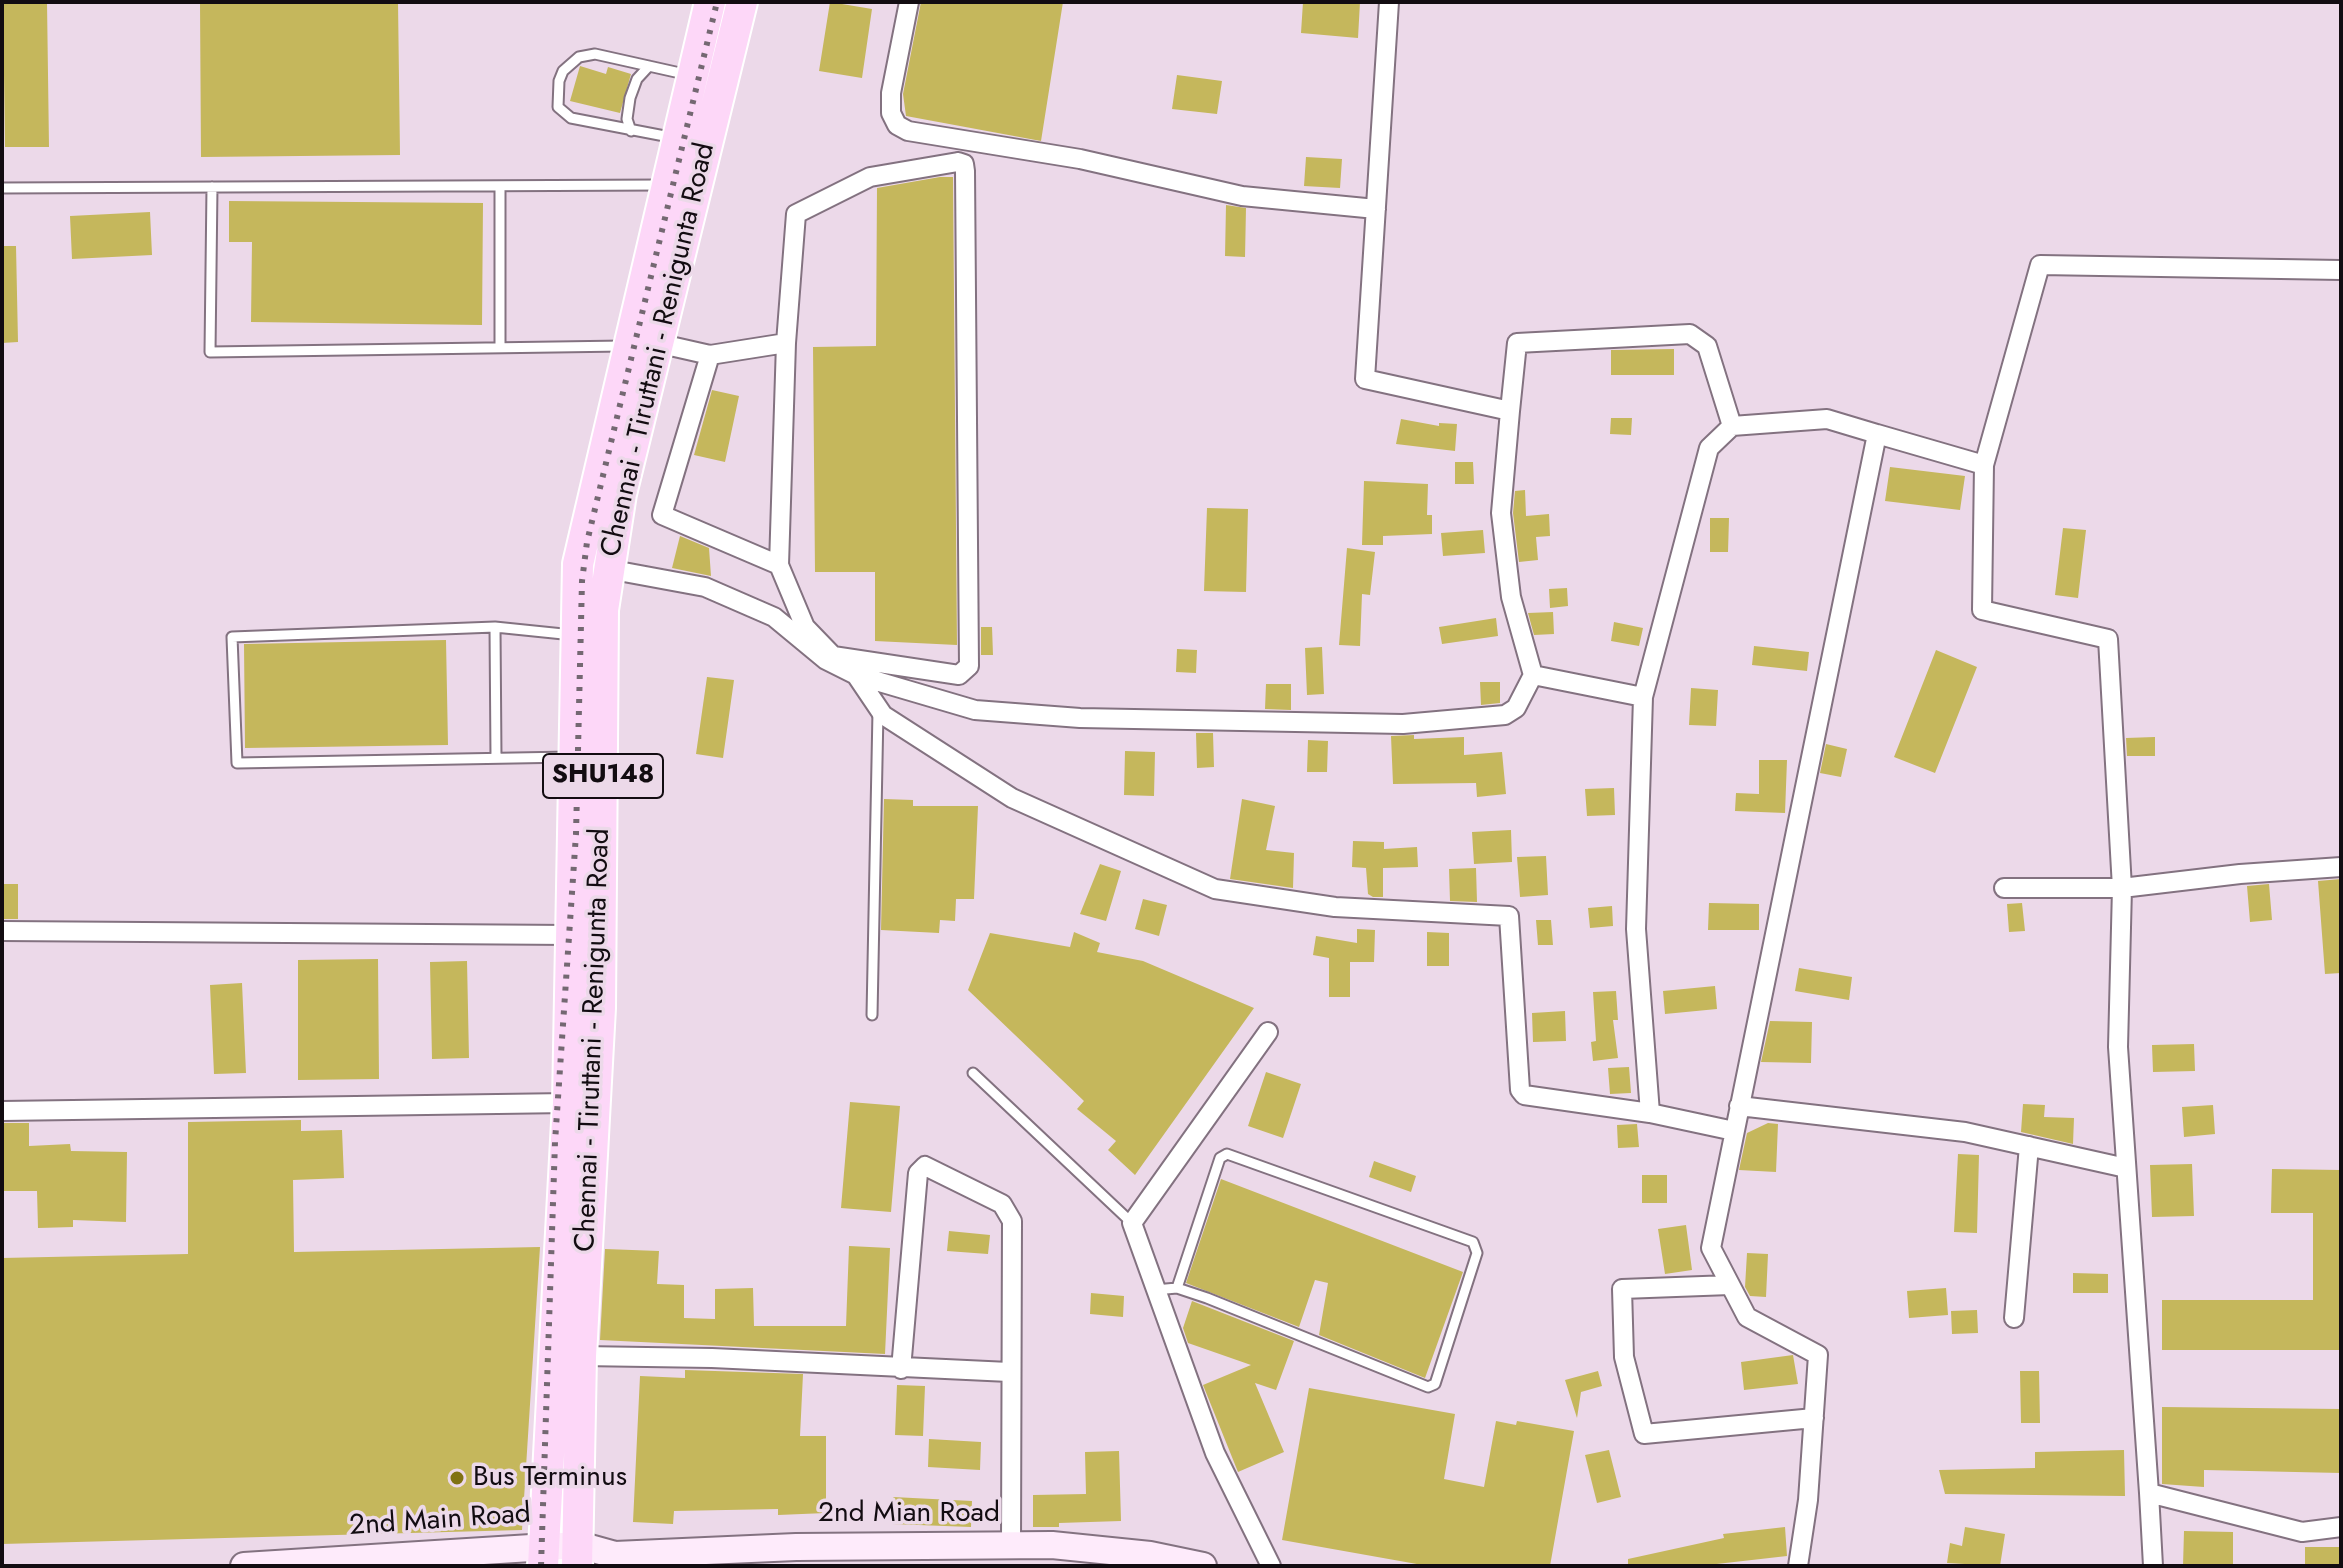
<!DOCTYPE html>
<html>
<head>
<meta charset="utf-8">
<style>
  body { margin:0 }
  #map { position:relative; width:2343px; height:1568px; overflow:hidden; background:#ecd9e9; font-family:Jost,sans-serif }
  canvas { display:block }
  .frame { position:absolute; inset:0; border:4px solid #120c11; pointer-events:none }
</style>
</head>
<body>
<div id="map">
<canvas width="2343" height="1568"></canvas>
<div class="frame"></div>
</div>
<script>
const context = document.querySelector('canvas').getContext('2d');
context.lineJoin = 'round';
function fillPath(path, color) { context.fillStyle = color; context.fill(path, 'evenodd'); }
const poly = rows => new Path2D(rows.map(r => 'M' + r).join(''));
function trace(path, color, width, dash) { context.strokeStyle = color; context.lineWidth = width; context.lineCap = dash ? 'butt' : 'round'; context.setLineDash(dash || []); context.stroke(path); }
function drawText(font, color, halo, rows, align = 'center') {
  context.font = font + ' Jost,sans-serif'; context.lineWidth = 7; context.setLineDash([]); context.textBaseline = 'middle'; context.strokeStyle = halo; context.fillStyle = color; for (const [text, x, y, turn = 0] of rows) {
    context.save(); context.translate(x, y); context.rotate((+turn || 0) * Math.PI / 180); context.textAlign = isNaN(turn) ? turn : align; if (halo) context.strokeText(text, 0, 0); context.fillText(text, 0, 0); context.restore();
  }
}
const building = poly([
  [3,2,47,2,49,147,5,147],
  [200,2,398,2,400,155,201,157],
  [830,2,872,9,862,78,819,71],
  [921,2,1063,2,1041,141,906,116,903,94],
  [1303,2,1360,2,1358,38,1301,33],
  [580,66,606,74,608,67,631,74,620,113,570,101],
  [1177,75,1222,81,1217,114,1172,109],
  [1306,157,1342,159,1340,188,1304,186],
  [940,177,953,177,957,645,875,641,875,572,815,572,813,347,876,346,877,188],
  [229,201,483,203,482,325,251,322,252,242,229,242],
  [1226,205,1246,208,1245,257,1225,256],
  [150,212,152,255,72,259,70,216],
  [2,246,16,246,18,342,2,343],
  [1674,349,1674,375,1611,375,1611,350],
  [712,390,739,396,725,462,694,455],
  [1611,418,1632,418,1631,435,1610,434],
  [1401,419,1439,426,1439,423,1457,424,1455,451,1396,444],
  [1455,462,1473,462,1474,484,1455,484],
  [1890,467,1965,476,1960,510,1885,501],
  [1364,481,1428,484,1427,515,1432,515,1432,534,1383,536,1383,545,1362,545],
  [1525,490,1526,516,1549,514,1550,536,1536,537,1538,560,1519,562,1513,513,1515,491],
  [1207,508,1248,509,1246,592,1204,591],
  [1710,518,1729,518,1728,552,1710,552],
  [2063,528,2086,530,2078,598,2055,595],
  [1483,530,1485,553,1443,556,1441,533],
  [680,536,709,548,711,576,672,568],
  [1347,548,1375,552,1370,595,1362,594,1360,646,1339,645],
  [1567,588,1568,606,1550,608,1549,589],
  [1553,612,1554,634,1534,635,1528,613],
  [1496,618,1498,636,1442,644,1439,627],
  [1614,622,1643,628,1639,646,1611,641],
  [981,627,992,627,993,655,981,655],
  [446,640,448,745,245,748,244,644],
  [1754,646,1809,652,1807,671,1752,665],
  [1322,647,1324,694,1307,695,1305,648],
  [1177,649,1197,650,1196,673,1176,672],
  [1936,650,1977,667,1935,773,1894,757],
  [707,677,734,680,723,758,696,754],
  [1480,682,1500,682,1500,703,1481,705],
  [1266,684,1291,684,1291,710,1265,709],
  [1691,688,1718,690,1716,726,1689,725],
  [1196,733,1213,733,1214,767,1197,768],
  [1414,735,1414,739,1464,737,1464,755,1502,752,1506,794,1477,797,1476,783,1393,784,1391,736],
  [2155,737,2155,756,2127,756,2126,738],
  [1308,740,1328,741,1327,772,1307,772],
  [1826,744,1847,749,1841,777,1820,773],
  [1125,751,1155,752,1154,796,1124,795],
  [1759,760,1787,760,1785,813,1735,811,1736,793,1759,794],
  [1614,788,1615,815,1587,816,1585,789],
  [884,799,913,800,913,806,978,806,974,899,956,899,955,921,940,920,939,933,881,930],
  [1242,799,1275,806,1266,850,1294,853,1293,888,1230,879],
  [1511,830,1512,862,1474,864,1472,832],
  [1353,841,1384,842,1384,849,1417,847,1418,867,1383,868,1383,897,1373,897,1368,894,1366,868,1352,867],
  [1546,856,1548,895,1520,897,1517,857],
  [1100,864,1121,871,1106,921,1080,914],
  [1476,868,1477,902,1450,901,1449,869],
  [2341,879,2341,973,2325,974,2318,881],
  [2,884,18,884,18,919,2,919],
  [2269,884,2272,920,2250,922,2247,886],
  [1143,899,1167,905,1159,936,1135,929],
  [1709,903,1759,904,1759,930,1708,930],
  [2022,903,2025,931,2009,932,2007,904],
  [1612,906,1613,926,1590,928,1588,908],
  [1536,920,1551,920,1553,945,1538,945],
  [1357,929,1375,930,1374,962,1350,962,1350,997,1329,997,1329,958,1313,955,1316,936,1357,943],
  [1074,932,1100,943,1097,952,1143,961,1254,1008,1135,1175,1108,1150,1116,1141,1077,1109,1084,1101,968,990,990,933,1070,947],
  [1427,932,1449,933,1449,966,1427,966],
  [378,959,379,1079,298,1080,298,960],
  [467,961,469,1058,432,1059,430,962],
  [1799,968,1852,977,1849,1000,1795,991],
  [242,983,246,1073,214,1074,210,985],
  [1715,986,1717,1009,1665,1014,1663,991],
  [1616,991,1618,1020,1613,1020,1618,1058,1593,1061,1591,1042,1596,1041,1593,992],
  [1565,1011,1566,1041,1533,1042,1532,1013],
  [1770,1021,1812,1022,1811,1063,1761,1062],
  [2194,1044,2195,1071,2153,1072,2152,1045],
  [1629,1067,1631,1093,1610,1094,1608,1068],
  [1266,1072,1301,1084,1283,1138,1248,1126],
  [850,1102,900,1106,891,1212,841,1208],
  [2023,1104,2045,1105,2044,1117,2074,1118,2073,1144,2021,1132],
  [2213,1105,2215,1134,2184,1137,2182,1107],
  [301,1120,301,1131,342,1130,344,1178,293,1180,294,1252,540,1247,522,1530,2,1544,2,1258,188,1254,188,1122],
  [2,1123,29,1123,29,1146,70,1144,71,1151,127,1152,126,1222,73,1220,73,1227,38,1228,37,1191,2,1191],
  [1768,1123,1778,1124,1776,1172,1739,1170,1747,1133],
  [1637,1124,1639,1147,1618,1148,1617,1125],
  [1958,1154,1979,1155,1977,1233,1954,1232],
  [1374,1161,1416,1176,1411,1192,1369,1177],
  [2192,1164,2194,1216,2152,1217,2150,1165],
  [2272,1169,2341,1170,2341,1350,2162,1350,2162,1300,2313,1300,2313,1213,2271,1213],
  [1642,1175,1667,1175,1667,1203,1642,1203],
  [1221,1179,1463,1272,1425,1378,1319,1335,1328,1283,1315,1280,1299,1327,1186,1283],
  [1686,1225,1692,1270,1665,1274,1658,1229],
  [949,1231,990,1235,988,1254,947,1251],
  [849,1246,890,1248,885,1354,600,1340,605,1249,659,1251,657,1284,684,1285,684,1318,715,1319,715,1289,753,1288,754,1326,846,1326],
  [1747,1253,1768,1254,1766,1297,1750,1296,1745,1287],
  [2073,1273,2108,1274,2108,1293,2073,1293],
  [1946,1288,1948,1315,1909,1318,1907,1291],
  [1091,1293,1124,1296,1123,1317,1090,1314],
  [1192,1301,1294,1341,1276,1390,1255,1383,1284,1452,1238,1472,1203,1385,1251,1365,1188,1343,1183,1328],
  [1977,1310,1978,1333,1952,1334,1951,1311],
  [1793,1355,1798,1384,1744,1390,1741,1362],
  [685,1370,803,1374,800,1436,826,1436,826,1513,778,1515,778,1509,674,1511,673,1524,633,1522,640,1376,685,1378],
  [1598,1371,1602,1386,1581,1392,1577,1418,1565,1380],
  [2020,1371,2039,1371,2040,1423,2021,1423],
  [897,1385,925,1386,923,1436,895,1435],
  [1309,1388,1455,1414,1444,1479,1484,1487,1496,1421,1516,1425,1517,1421,1574,1431,1550,1566,1428,1566,1282,1540],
  [2162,1407,2341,1409,2341,1473,2204,1470,2204,1487,2162,1484],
  [929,1439,981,1442,980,1470,928,1467],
  [1609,1450,1621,1497,1597,1503,1585,1455],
  [2124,1450,2125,1496,1945,1494,1939,1470,2035,1468,2035,1452],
  [1119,1451,1121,1521,1059,1523,1059,1527,1033,1527,1033,1495,1086,1494,1085,1452],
  [893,1497,972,1501,971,1527,892,1524],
  [1785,1527,1787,1556,1699,1566,1628,1566,1628,1559,1724,1538,1723,1534],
  [1965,1527,2005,1534,2000,1566,1947,1563,1950,1543,1962,1546],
  [2184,1531,2233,1532,2233,1566,2183,1566],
  [2305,1547,2341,1547,2341,1566,2305,1566]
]);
const service = poly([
  [631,131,627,119,630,98,637,79,649,66],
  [675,138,571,118,558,107,559,81,563,71,579,57,595,54,689,75],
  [500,186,500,348],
  [212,187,210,352,624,346],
  [2,188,663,185],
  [495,627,496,758],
  [570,757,237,763,232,637,495,627,573,635],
  [872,1015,878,711],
  [973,1073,1132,1223],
  [1155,1290,1177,1288,1207,1298,1428,1387,1435,1384,1477,1253,1473,1242,1227,1154,1220,1158,1177,1288]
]);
const minor = poly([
  [909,2,891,93,891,113,897,125,908,131,1080,159,1242,196,1376,209],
  [1389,2,1365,379,1510,411,1517,343,1690,334,1707,346,1732,426],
  [958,162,964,164,965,171,969,666,959,675,833,656,805,627,779,565,786,343,796,214,870,177,958,162],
  [2341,270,2040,265,1984,465,1982,610,2108,639,2122,888,2118,1047,2149,1493,2302,1532,2341,1527],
  [657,343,710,355,786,343],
  [710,355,662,515,779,565],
  [1510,411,1501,513,1511,597,1533,675],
  [602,568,705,587,774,617,826,660,856,675,975,710,1080,718,1403,724,1505,715,1516,708,1533,675,1643,697],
  [856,675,883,715,1012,798,1215,889,1335,907,1509,916,1520,1090,1524,1095,1650,1113],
  [2004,888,2122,888,2240,874,2341,867],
  [2,931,571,935],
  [1268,1032,1132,1223,1215,1453,1271,1566],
  [1739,1106,1965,1132,2126,1168],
  [2,1111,568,1103],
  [1734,1131,1650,1113,1636,929,1643,697,1709,448,1732,426,1827,419,1877,434],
  [1730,1285,1622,1289,1624,1357,1644,1434,1814,1418],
  [2014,1318,2029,1146],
  [581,1356,712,1358,1009,1372],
  [901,1369,918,1173,925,1166,1002,1204,1012,1221,1011,1546],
  [2149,1493,2153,1566],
  [1798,1566,1808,1500,1818,1355,1747,1317,1711,1248,1877,434,1984,465]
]);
const secondary = poly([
  [244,1566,579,1545,615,1555,796,1547,1052,1545,1150,1555,1203,1566]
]);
const primary = poly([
  [543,1566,568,1103,578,564,710,2],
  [577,1566,581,1356,600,1008,603,610,621,494,742,2]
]);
const rail = poly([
  [541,1566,555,1142,576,834,582,581,587,542,717,2]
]);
const markers = [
  [457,1478,8,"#807213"]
];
const shields = [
  [603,776,120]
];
const shieldNames = [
  ["SHU148",603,776]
];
const streetNames = [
  ["Chennai - Tiruttani - Renigunta Road",659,350,-77],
  ["Chennai - Tiruttani - Renigunta Road",594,1040,-88],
  ["2nd Mian Road",909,1514],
  ["2nd Main Road",440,1521,-4]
];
const poiNames = [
  ["Bus Terminus",473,1478]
];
fillPath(building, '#c5b75c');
trace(service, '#837280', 13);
trace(minor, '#837280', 22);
trace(secondary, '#837280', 30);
trace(primary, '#fff', 34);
trace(service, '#fff', 9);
trace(minor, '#fff', 18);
trace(secondary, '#feebfb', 26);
trace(primary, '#fdd7f8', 30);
trace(rail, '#746872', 6, [4, 8]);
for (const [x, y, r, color] of markers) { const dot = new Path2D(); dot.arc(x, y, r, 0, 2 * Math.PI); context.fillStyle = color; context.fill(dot); trace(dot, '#ecd9e9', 3); }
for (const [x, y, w] of shields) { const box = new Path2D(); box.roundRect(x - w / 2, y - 22, w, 44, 6); context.fillStyle = '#ecd9e9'; context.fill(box); trace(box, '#120c11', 2); }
drawText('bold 26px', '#120c11', null, shieldNames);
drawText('28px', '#120c11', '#ecd9e9', streetNames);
drawText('28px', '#120c11', '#ecd9e9', poiNames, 'left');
</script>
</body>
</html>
